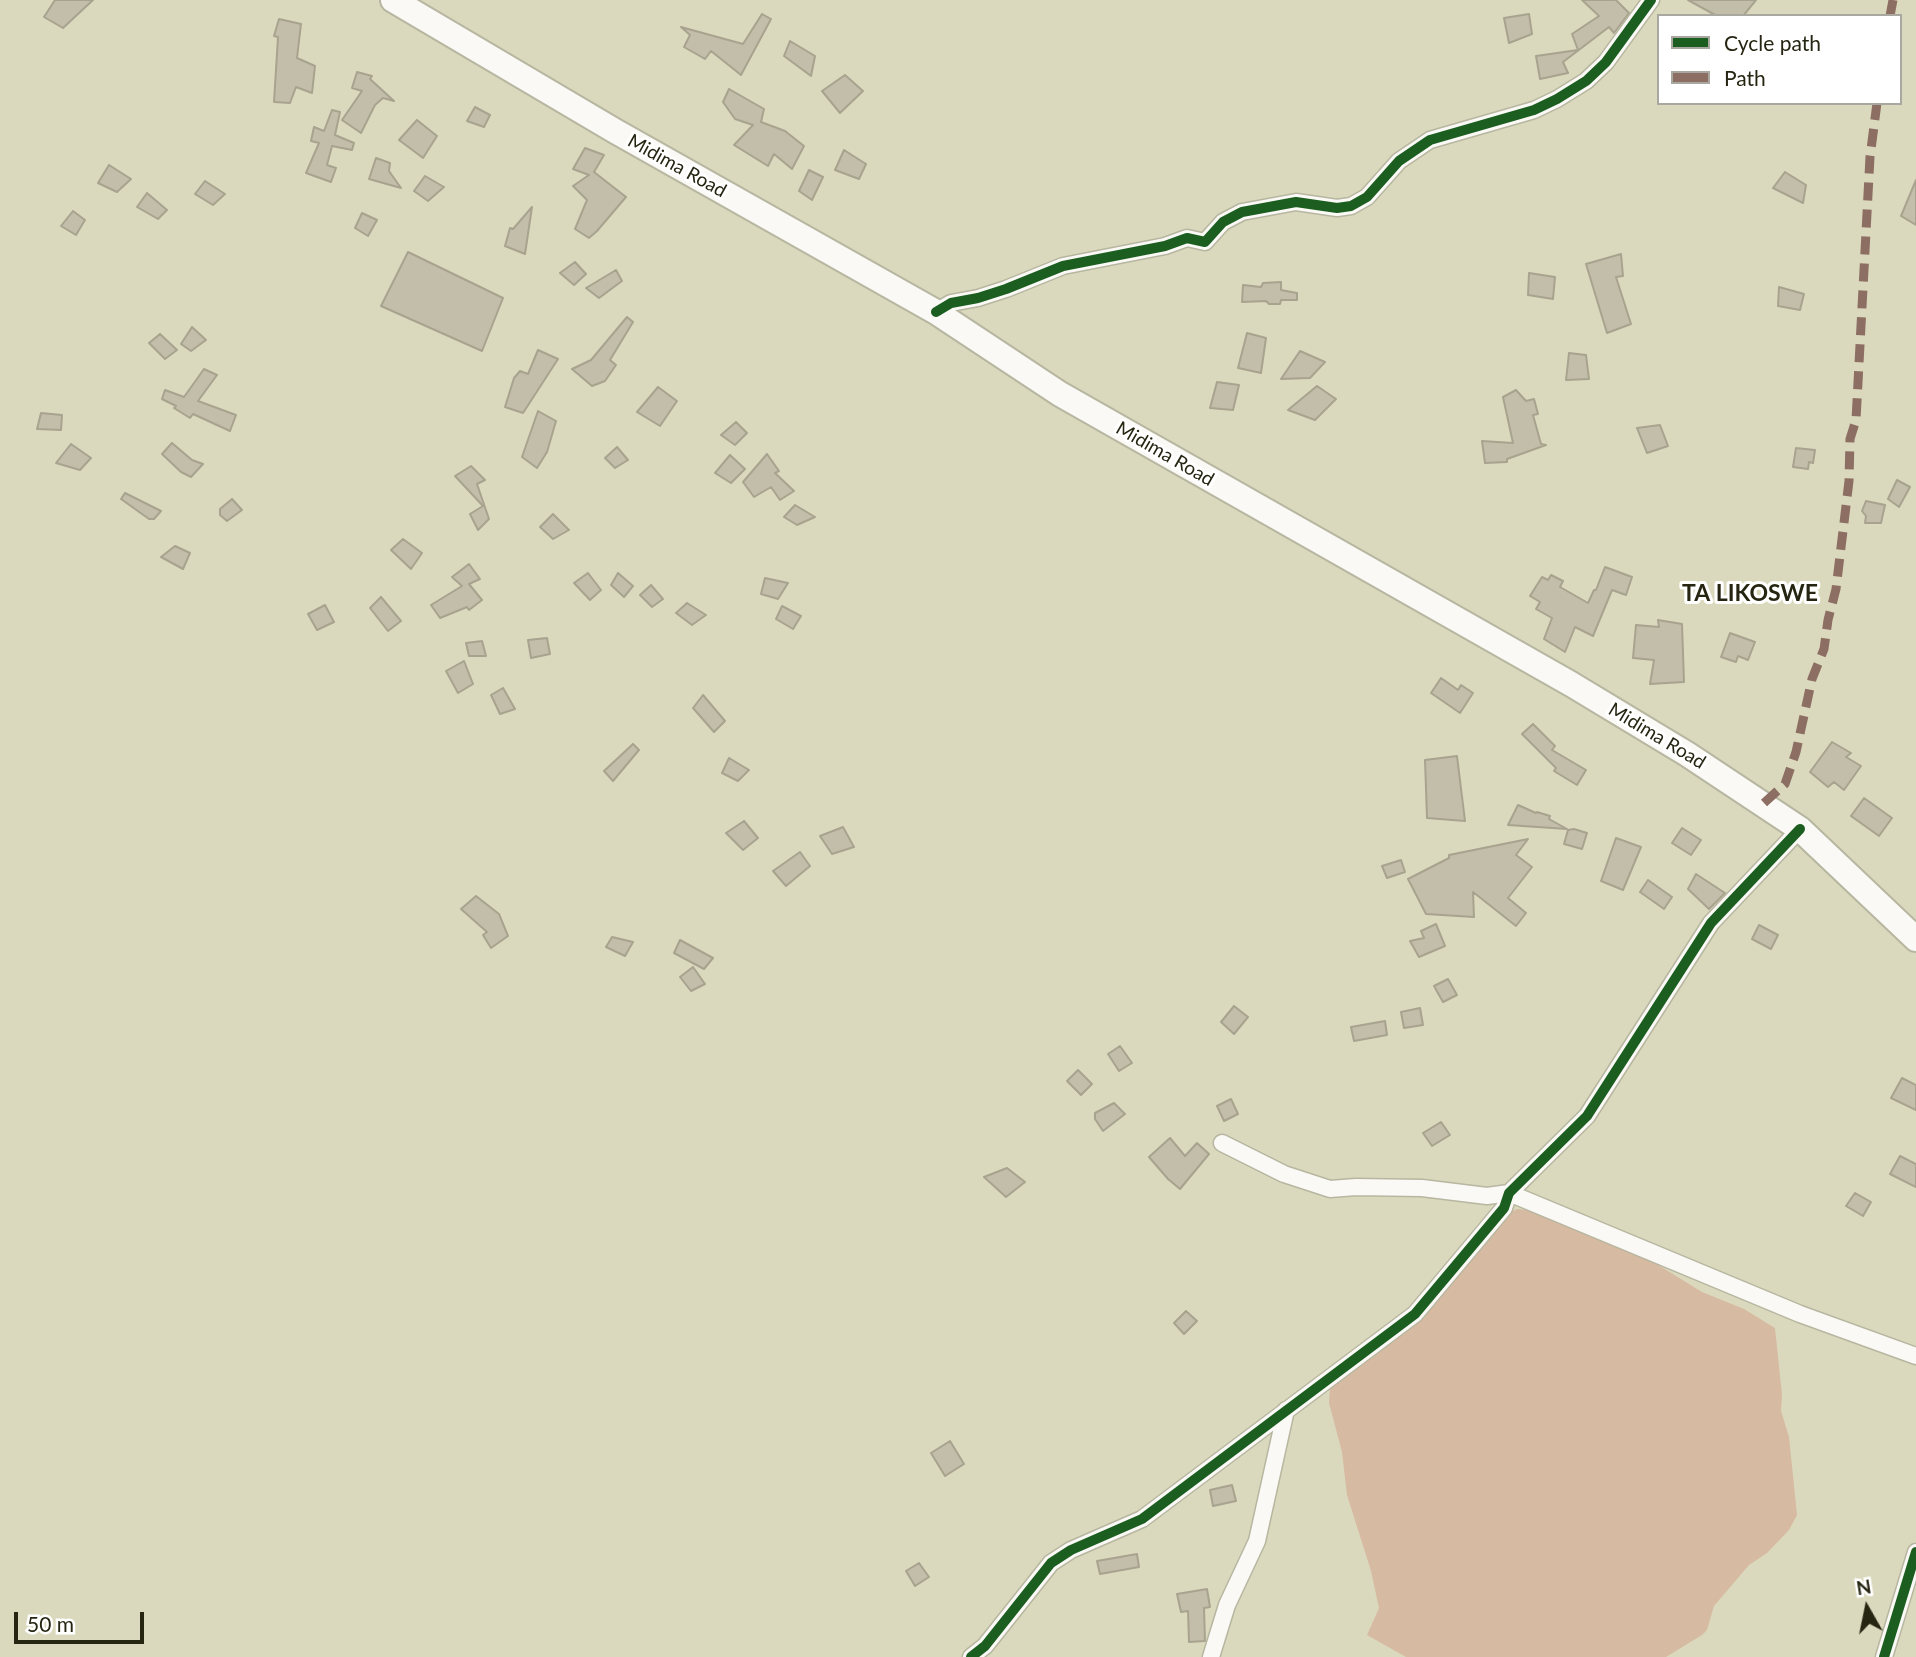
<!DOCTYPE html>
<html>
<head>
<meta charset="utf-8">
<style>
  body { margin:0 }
  #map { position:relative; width:1916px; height:1657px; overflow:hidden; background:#dbd9bd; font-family:Lato,sans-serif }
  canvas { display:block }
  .legend { position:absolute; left:1657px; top:14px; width:245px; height:91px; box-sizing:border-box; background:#fff; border:2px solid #a8a8a0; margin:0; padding:9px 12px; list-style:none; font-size:21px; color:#262511 }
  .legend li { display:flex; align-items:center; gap:14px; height:35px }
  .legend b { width:35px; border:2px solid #a8a8a0 }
  .north { position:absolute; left:1832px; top:1573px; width:70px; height:70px; -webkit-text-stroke:5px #fff; paint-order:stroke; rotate:351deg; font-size:19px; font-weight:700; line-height:28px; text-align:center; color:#262511 }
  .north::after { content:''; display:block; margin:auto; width:24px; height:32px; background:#262511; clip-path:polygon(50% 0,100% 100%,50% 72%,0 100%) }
  .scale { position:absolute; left:14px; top:1612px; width:130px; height:32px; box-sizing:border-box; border:4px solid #262511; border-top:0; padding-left:9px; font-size:21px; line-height:24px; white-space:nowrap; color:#262511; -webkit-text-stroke:5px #fff; paint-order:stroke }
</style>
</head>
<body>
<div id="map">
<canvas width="1916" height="1657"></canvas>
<ul class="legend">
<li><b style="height:9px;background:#1b5e20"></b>Cycle path</li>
<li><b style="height:9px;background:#8d6e63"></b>Path</li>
</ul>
<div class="north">N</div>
<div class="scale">50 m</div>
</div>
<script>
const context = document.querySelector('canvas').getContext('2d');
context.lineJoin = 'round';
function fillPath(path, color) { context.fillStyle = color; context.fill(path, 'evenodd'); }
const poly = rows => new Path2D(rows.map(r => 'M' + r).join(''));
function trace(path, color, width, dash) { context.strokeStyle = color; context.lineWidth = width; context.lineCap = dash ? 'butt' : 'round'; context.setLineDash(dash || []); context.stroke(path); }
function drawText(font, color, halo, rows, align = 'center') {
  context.font = font + ' Lato,sans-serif'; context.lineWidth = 6; context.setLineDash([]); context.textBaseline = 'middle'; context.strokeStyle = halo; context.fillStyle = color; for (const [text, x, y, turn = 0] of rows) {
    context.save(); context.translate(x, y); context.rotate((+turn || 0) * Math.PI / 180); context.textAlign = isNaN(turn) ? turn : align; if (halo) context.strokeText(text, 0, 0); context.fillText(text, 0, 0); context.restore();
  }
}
const green = poly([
  [1517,1209,1528,1210,1655,1263,1702,1292,1744,1309,1775,1328,1782,1395,1781,1411,1789,1437,1797,1515,1789,1530,1767,1553,1749,1565,1714,1606,1707,1630,1702,1635,1666,1657,1406,1657,1367,1635,1379,1608,1371,1571,1347,1495,1342,1452,1329,1403,1330,1387,1503,1216]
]);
const building = poly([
  [55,0,93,0,63,28,44,17,55,0],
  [1582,0,1616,0,1629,13,1614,33,1609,27,1563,62,1568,73,1540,79,1536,56,1578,50,1572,34,1599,16,1582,0],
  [1688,0,1756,0,1743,16,1717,16,1688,0],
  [762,14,771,19,741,75,711,51,705,59,684,47,690,35,681,27,743,44,762,14],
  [1529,14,1532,34,1509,43,1504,18,1529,14],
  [279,19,301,24,297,58,315,66,312,93,296,87,290,103,274,102,278,37,274,36,279,19],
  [790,41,815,56,811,76,784,56,790,41],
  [357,72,372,76,370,79,394,101,383,98,375,105,361,133,342,120,362,91,352,88,357,72],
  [845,75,863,91,840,113,822,91,845,75],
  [729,89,764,109,761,122,785,131,804,146,792,169,774,154,768,166,734,145,753,125,735,119,723,102,729,89],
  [475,107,490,115,484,127,467,121,475,107],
  [332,110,340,112,335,135,354,143,352,150,332,146,327,165,336,168,331,182,306,173,319,143,311,141,314,127,324,131,332,110],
  [417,120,437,136,423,158,399,140,417,120],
  [585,148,604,155,594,172,626,197,597,231,589,238,575,229,587,200,573,186,589,175,573,169,585,148],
  [844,150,866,164,859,179,835,170,844,150],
  [376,158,390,163,389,171,401,188,369,179,376,158],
  [109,165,131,179,117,192,98,183,109,165],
  [809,170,823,177,812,200,799,191,809,170],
  [1785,172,1806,185,1803,203,1773,188,1785,172],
  [425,176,444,187,428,201,414,191,425,176],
  [1916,180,1916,225,1901,216,1916,180],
  [205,181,225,194,213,205,195,194,205,181],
  [147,193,167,210,158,219,137,207,147,193],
  [532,207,525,254,505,246,510,228,513,229,532,207],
  [73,211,85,220,76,235,61,226,73,211],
  [362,213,377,220,368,236,355,228,362,213],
  [408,252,503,298,482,351,381,306,408,252],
  [1621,254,1623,276,1616,277,1631,324,1607,333,1586,264,1621,254],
  [575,262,586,274,574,285,560,273,575,262],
  [616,270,622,281,599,298,586,288,616,270],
  [1529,273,1555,277,1553,299,1528,295,1529,273],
  [1281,282,1281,290,1297,293,1297,300,1281,300,1280,304,1269,304,1266,301,1242,302,1243,285,1261,287,1263,283,1281,282],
  [1779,287,1804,294,1800,310,1778,306,1779,287],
  [627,317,633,322,610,360,616,365,605,381,592,386,572,369,591,360,627,317],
  [192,327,206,340,191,351,181,344,192,327],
  [1247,333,1266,338,1261,373,1238,368,1247,333],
  [160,334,177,350,165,359,149,343,160,334],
  [538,350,558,359,523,413,505,407,514,378,520,371,528,374,538,350],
  [1300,351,1325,362,1310,378,1281,379,1300,351],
  [1569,353,1586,355,1589,379,1566,380,1569,353],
  [204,369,217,375,198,401,236,415,230,431,193,414,190,418,174,408,176,406,162,399,165,390,184,397,204,369],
  [1217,382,1239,385,1233,410,1210,408,1217,382],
  [1317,386,1336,399,1315,420,1288,410,1317,386],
  [658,387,677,401,660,426,637,412,658,387],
  [1516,390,1526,401,1534,399,1538,414,1533,415,1541,444,1546,445,1507,459,1507,462,1485,463,1482,441,1513,443,1503,397,1516,390],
  [538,411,556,421,547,452,537,468,522,457,538,411],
  [41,413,62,415,61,430,37,429,41,413],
  [736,422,747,433,735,445,721,435,736,422],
  [1660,425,1668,446,1647,453,1637,428,1660,425],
  [172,443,192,460,203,464,191,477,181,472,162,454,172,443],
  [71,444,91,458,80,470,56,463,71,444],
  [617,447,628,460,615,468,605,458,617,447],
  [1796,448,1815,450,1813,463,1809,462,1808,469,1793,467,1796,448],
  [767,454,779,471,775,473,794,491,780,500,771,487,754,497,743,482,767,454],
  [730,455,745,469,731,483,715,473,730,455],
  [471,466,485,480,477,484,489,519,478,530,470,514,483,506,455,476,471,466],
  [1897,480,1910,487,1899,507,1888,499,1897,480],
  [125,493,161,511,154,519,149,519,121,499,125,493],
  [232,499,242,510,227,521,220,515,220,509,232,499],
  [1866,501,1885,505,1881,523,1865,523,1866,516,1862,511,1866,501],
  [795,505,815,517,797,525,784,517,795,505],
  [553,514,569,530,553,539,540,527,553,514],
  [403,539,422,553,411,569,391,550,403,539],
  [175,546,190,553,183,569,161,557,175,546],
  [469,564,480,579,469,584,482,600,469,610,467,607,440,618,431,605,462,586,452,577,469,564],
  [1605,567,1632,577,1626,595,1612,590,1593,636,1575,627,1565,652,1544,639,1552,618,1536,609,1540,602,1530,596,1542,577,1548,580,1551,575,1563,581,1560,587,1588,603,1594,590,1596,590,1605,567],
  [588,573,601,590,590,600,574,583,588,573],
  [618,573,633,586,624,597,611,585,618,573],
  [765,578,788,583,778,599,761,594,765,578],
  [651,585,663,599,652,607,640,595,651,585],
  [381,597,401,621,388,631,370,608,381,597],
  [687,603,706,615,692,625,676,613,687,603],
  [325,605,334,622,317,630,308,614,325,605],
  [782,606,801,616,793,629,776,619,782,606],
  [1658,620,1682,624,1684,682,1650,684,1654,660,1633,658,1636,625,1659,627,1658,620],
  [1730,633,1755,642,1748,660,1738,656,1736,662,1721,657,1730,633],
  [547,638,550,654,531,658,528,640,547,638],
  [482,641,486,656,469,656,466,643,482,641],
  [464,661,473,684,458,693,446,671,464,661],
  [1441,678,1458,690,1461,685,1473,693,1460,713,1431,693,1441,678],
  [503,688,515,709,500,714,491,695,503,688],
  [703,695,725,721,714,732,693,708,703,695],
  [1533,724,1555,746,1552,750,1586,770,1577,785,1554,771,1556,768,1522,734,1533,724],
  [1832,742,1851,753,1846,757,1861,766,1844,790,1834,782,1828,787,1810,772,1832,742],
  [633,744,639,750,613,781,604,771,633,744],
  [1457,756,1465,821,1427,818,1425,760,1457,756],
  [729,758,749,770,738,781,722,773,729,758],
  [1864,798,1892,818,1879,836,1851,816,1864,798],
  [1518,805,1536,813,1537,812,1550,816,1549,819,1567,829,1508,825,1518,805],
  [744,821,758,838,743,850,726,833,744,821],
  [843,827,854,847,832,854,820,836,843,827],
  [1682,828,1701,840,1691,855,1672,843,1682,828],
  [1574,829,1587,833,1582,849,1564,844,1568,830,1574,829],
  [1616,838,1641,847,1623,890,1601,881,1616,838],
  [1528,839,1516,855,1532,867,1508,898,1526,913,1516,926,1473,892,1474,917,1426,914,1408,879,1449,858,1449,855,1528,839],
  [800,852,810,866,786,886,773,871,800,852],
  [1401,860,1405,872,1387,878,1382,866,1401,860],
  [1696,874,1725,893,1709,909,1688,889,1696,874],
  [1648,880,1672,897,1664,909,1640,892,1648,880],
  [476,896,499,914,508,936,491,948,483,935,487,932,461,909,476,896],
  [1436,924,1445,946,1419,957,1410,941,1424,938,1421,931,1436,924],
  [1759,925,1778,935,1771,949,1752,939,1759,925],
  [612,937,633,942,625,956,606,947,612,937],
  [680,940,713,958,704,969,674,953,680,940],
  [693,967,705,984,691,991,680,977,693,967],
  [1448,979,1457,995,1443,1002,1434,986,1448,979],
  [1234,1006,1248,1017,1234,1034,1221,1022,1234,1006],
  [1420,1008,1423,1025,1404,1028,1401,1012,1420,1008],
  [1385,1021,1387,1035,1354,1041,1351,1027,1385,1021],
  [1120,1046,1132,1063,1119,1071,1108,1054,1120,1046],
  [1078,1070,1092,1084,1081,1095,1067,1081,1078,1070],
  [1902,1078,1916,1085,1916,1110,1891,1098,1902,1078],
  [1231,1099,1238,1114,1224,1121,1217,1106,1231,1099],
  [1114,1103,1125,1114,1103,1131,1095,1119,1095,1113,1114,1103],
  [1441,1122,1450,1135,1432,1146,1423,1133,1441,1122],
  [1170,1138,1185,1156,1197,1143,1209,1154,1180,1189,1168,1179,1149,1157,1170,1138],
  [1900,1156,1916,1164,1916,1187,1890,1174,1900,1156],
  [1007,1168,1025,1182,1006,1197,984,1177,1007,1168],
  [1855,1193,1871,1202,1863,1216,1846,1206,1855,1193],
  [1186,1311,1197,1321,1184,1334,1174,1323,1186,1311],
  [950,1441,964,1464,945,1476,931,1453,950,1441],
  [1232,1485,1236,1501,1213,1506,1210,1490,1232,1485],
  [1137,1554,1139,1567,1100,1574,1097,1561,1137,1554],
  [919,1563,929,1577,915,1586,906,1571,919,1563],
  [1207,1589,1210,1607,1204,1608,1205,1641,1189,1642,1188,1611,1181,1612,1177,1594,1207,1589]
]);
const street = poly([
  [936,312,951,303,978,298,1006,289,1063,266,1165,246,1187,238,1205,242,1223,222,1242,212,1296,202,1337,208,1351,206,1367,197,1399,161,1430,140,1534,110,1557,99,1586,81,1606,62,1651,0],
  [1222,1143,1284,1174,1330,1189,1356,1187,1422,1188,1487,1196,1509,1193,1800,1314,1916,1356],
  [971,1657,985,1646,1051,1563,1071,1550,1142,1519,1415,1314,1504,1208,1509,1193,1587,1116,1711,923,1800,829],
  [1211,1657,1227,1605,1257,1541,1286,1410],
  [1884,1657,1916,1552]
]);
const primary = poly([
  [393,0,615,131,936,312,1060,394,1571,684,1687,754,1800,829,1916,939]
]);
const quiet = poly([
  [1890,16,1893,0],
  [1764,803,1785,784,1796,752,1812,679,1824,649,1828,620,1836,589,1849,481,1850,439,1856,420,1870,157,1877,103]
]);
const cycleway = poly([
  [936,312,951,303,978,298,1006,289,1063,266,1165,246,1187,238,1205,242,1223,222,1242,212,1296,202,1337,208,1351,206,1367,197,1399,161,1430,140,1534,110,1557,99,1586,81,1606,62,1651,0],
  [971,1657,985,1646,1051,1563,1071,1550,1142,1519,1415,1314,1504,1208,1509,1193,1587,1116,1711,923,1800,829],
  [1884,1657,1916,1552]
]);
const streetNames = [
  ["Midima Road",677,166,29],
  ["Midima Road",1165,454,30],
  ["Midima Road",1657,736,31]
];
const quarterNames = [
  ["TA LIKOSWE",1750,594]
];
fillPath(green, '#d6baa2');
fillPath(building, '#c3bea9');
trace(building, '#a8a38e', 2);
trace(street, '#b7b6a0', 19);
trace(primary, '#b7b6a0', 28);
trace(street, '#faf9f5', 16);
trace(primary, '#faf9f5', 24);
trace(quiet, '#8d6e63', 9, [18, 9]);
trace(cycleway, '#1b5e20', 10);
drawText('19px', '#262511', '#fff', streetNames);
drawText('bold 23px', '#262511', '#fff', quarterNames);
</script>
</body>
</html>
